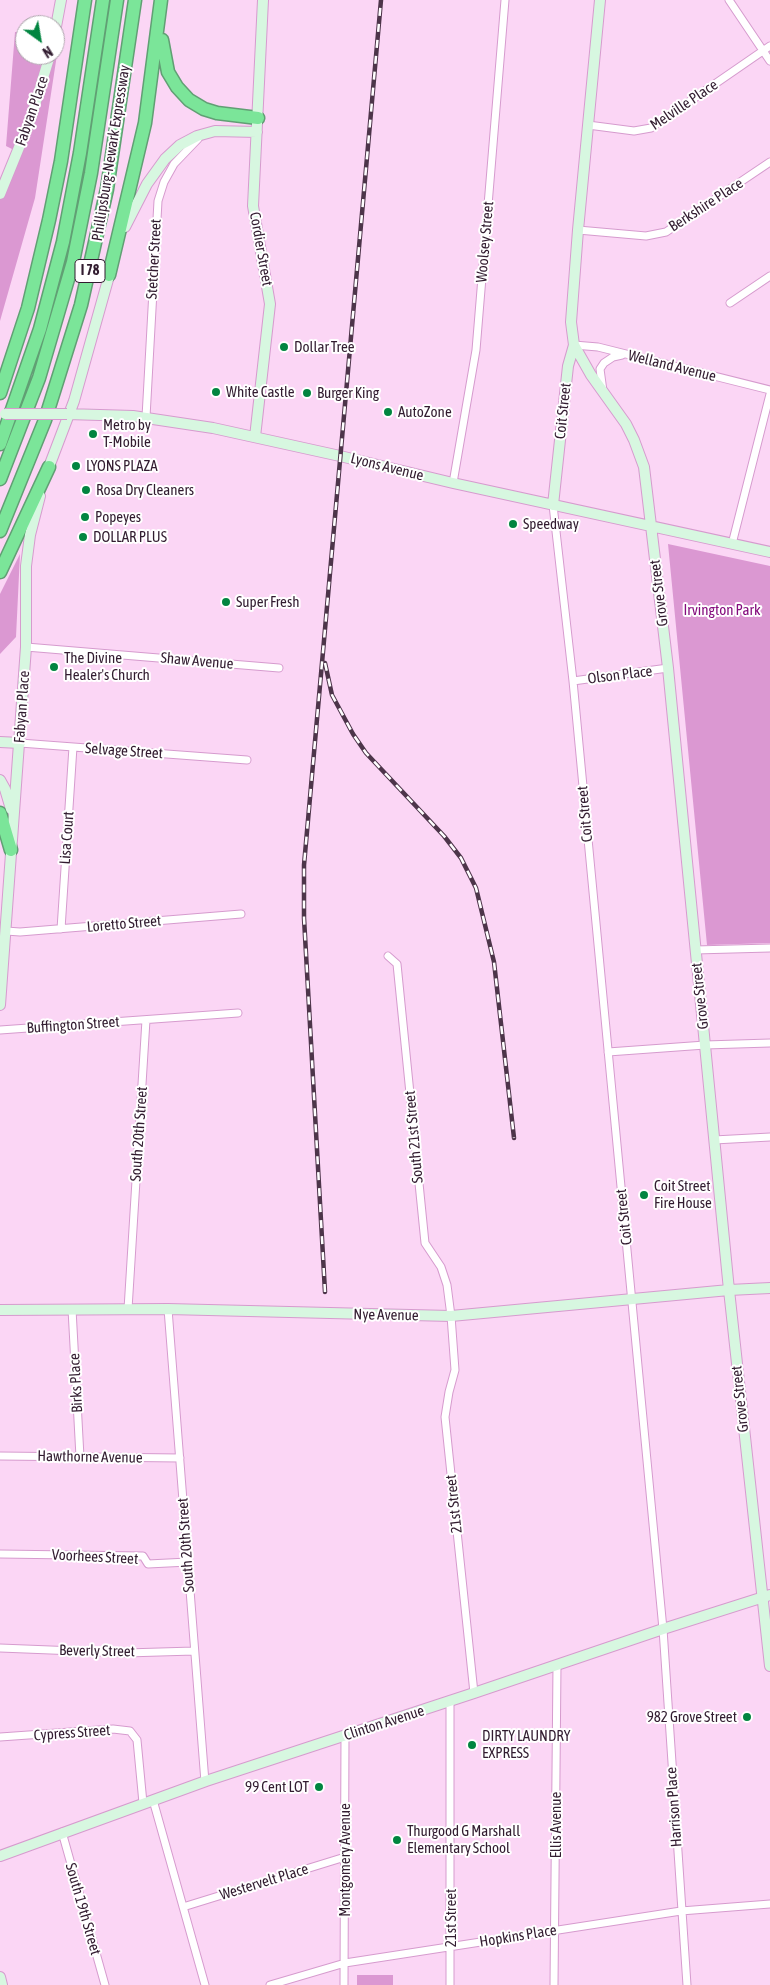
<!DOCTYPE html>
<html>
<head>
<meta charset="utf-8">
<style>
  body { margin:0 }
  #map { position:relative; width:770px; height:1985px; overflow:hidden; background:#fbd6f5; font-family:"Asap Condensed",sans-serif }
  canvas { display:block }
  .north { position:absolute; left:15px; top:15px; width:50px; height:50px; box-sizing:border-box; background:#fff; border:1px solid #ada4ac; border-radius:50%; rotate:148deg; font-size:14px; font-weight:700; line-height:20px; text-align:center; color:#321c30 }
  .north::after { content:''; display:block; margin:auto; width:18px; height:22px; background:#018540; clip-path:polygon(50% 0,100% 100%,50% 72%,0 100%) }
</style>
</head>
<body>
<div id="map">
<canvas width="770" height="1985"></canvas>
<div class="north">N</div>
</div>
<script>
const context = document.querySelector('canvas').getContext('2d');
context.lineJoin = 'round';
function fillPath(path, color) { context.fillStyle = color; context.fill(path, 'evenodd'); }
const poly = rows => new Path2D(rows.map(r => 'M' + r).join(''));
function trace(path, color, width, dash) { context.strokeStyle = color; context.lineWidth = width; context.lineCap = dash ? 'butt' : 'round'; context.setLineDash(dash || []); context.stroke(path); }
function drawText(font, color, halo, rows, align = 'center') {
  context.font = font + ' "Asap Condensed",sans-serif'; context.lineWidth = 4; context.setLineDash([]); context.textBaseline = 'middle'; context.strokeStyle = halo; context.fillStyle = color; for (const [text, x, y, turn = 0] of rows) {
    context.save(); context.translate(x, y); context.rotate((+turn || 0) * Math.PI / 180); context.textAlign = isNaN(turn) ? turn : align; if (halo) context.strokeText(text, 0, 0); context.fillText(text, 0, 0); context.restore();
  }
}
const green = poly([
  [15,32,25,33,25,55,55,55,55,34,60,35,35,198,0,321,0,190,16,151,6,146],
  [668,544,770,566,770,943,707,945],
  [20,554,16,637,0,654,0,594],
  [357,1975,393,1975,393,1985,357,1985]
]);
const street = poly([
  [729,0,770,61],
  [588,125,634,131,651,128,770,46],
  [578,230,646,236,666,232,770,162],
  [730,303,770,276],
  [574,345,598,347,770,390],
  [603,391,600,369,604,363,613,357,622,355],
  [146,417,158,201,164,182,174,164,198,139],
  [453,483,476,350,505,0],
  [553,505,573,681,663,1629,687,1985],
  [732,544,770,394],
  [26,647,279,668],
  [573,681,668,668],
  [20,743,247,760],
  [61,929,73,747],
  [6,931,20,932,241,914],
  [695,950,770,948],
  [388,956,397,964,425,1243,441,1267,447,1285,451,1316,455,1370,449,1392,445,1417,474,1693],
  [0,1030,238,1013],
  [608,1052,705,1045,770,1043],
  [714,1140,770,1137],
  [72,1309,80,1457],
  [128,1309,146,1020],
  [168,1309,205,1782],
  [0,1456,180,1458],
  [0,1554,143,1556,148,1564,188,1562],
  [0,1648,126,1653,194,1651],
  [0,1737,113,1729,130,1731,137,1740,143,1803],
  [153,1800,205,1985],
  [62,1832,105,1985],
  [183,1907,345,1857],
  [270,1985,345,1963,681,1911,770,1904],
  [344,1985,345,1735],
  [450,1985,450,1701],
  [554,1985,557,1665]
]);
const secondary = poly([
  [55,32,61,0],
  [0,194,31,118,50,55],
  [125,227,147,184,165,159,180,145,197,136,215,131,257,132],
  [574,345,591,375,626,424,634,440,644,467,668,668,729,1290,770,1666],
  [67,414,133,416,213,428,340,456,453,483,770,552],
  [255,437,270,304,253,206,263,0],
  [47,472,74,401,111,269],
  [553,505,568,366,574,345,571,322,578,230,600,0],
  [0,742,20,743],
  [0,780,5,789,11,809],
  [0,1005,26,647,26,566,30,535,40,496],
  [0,1310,168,1309,451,1316,729,1290,770,1288],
  [0,1856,206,1781,474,1693,663,1629,770,1595],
  [0,1977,2,1985]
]);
const highway = poly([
  [162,40,168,72,177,87,189,100,204,109,217,113,258,118],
  [109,275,145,123,161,0],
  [0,393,28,308,49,220,61,161,85,0],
  [0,444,40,329,63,242,80,153,103,0],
  [0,479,39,378,73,262,91,173,117,0],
  [0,531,45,420,81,305,107,189,135,0],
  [0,572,49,467],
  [0,813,11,850]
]);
const rail = poly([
  [325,663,332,695,353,734,366,753,444,836,461,858,476,888,494,962,514,1138],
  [325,1292,304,918,304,865,381,0]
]);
const secondaryBridge = poly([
  [5,414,67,414]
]);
const markers = [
  [284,347,5,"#018540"],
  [216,392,5,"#018540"],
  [307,393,5,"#018540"],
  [388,412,5,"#018540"],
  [93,434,5,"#018540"],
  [76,466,5,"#018540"],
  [86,490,5,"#018540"],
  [85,517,5,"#018540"],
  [513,524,5,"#018540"],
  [83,537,5,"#018540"],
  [226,602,5,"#018540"],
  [54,667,5,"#018540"],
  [644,1195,5,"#018540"],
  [747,1717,5,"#018540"],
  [472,1745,5,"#018540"],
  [319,1787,5,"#018540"],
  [397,1840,5,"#018540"]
];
const shields = [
  [90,271,30]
];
const shieldNames = [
  ["I 78",90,271]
];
const streetNames = [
  ["Melville Place",684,105,-34],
  ["Fabyan Place",32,111,-71],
  ["Phillipsburg-Newark Expressway",111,153,-81],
  ["Berkshire Place",706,205,-33],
  ["Woolsey Street",485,242,-85],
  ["Cordier Street",261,249,80],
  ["Stetcher Street",154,259,-87],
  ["Welland Avenue",672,366,14],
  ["Coit Street",563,411,-84],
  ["Lyons Avenue",387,467,14],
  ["Grove Street",659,593,-97],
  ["Shaw Avenue",197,661,5],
  ["Olson Place",620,675,-7],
  ["Fabyan Place",22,707,-86],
  ["Selvage Street",124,751,4],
  ["Coit Street",585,814,-95],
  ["Lisa Court",67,838,-86],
  ["Loretto Street",124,924,-5],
  ["Grove Street",700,996,-96],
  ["Buffington Street",73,1025,-4],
  ["South 20th Street",139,1134,-86],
  ["South 21st Street",414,1137,-95],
  ["Coit Street",624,1217,-96],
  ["Nye Avenue",386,1315,1],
  ["Birks Place",76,1383,-93],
  ["Grove Street",740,1399,-96],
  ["Hawthorne Avenue",90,1457,1],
  ["21st Street",454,1504,-96],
  ["South 20th Street",186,1545,-94],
  ["Voorhees Street",95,1557,3],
  ["Beverly Street",97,1651,1],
  ["Clinton Avenue",384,1723,-18],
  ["Cypress Street",72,1733,-4],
  ["Harrison Place",674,1807,-94],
  ["Ellis Avenue",556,1825,-90],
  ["Montgomery Avenue",345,1860,-90],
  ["Westervelt Place",264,1882,-17],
  ["South 19th Street",83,1909,74],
  ["21st Street",451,1918,-90],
  ["Hopkins Place",518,1936,-9]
];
const poiNames = [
  ["Dollar Tree",294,347],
  ["White Castle",226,392],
  ["Burger King",317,393],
  ["AutoZone",398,412],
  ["Metro by",103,425],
  ["T-Mobile",103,442],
  ["LYONS PLAZA",86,466],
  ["Rosa Dry Cleaners",96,490],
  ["Popeyes",95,517],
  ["Speedway",523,524],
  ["DOLLAR PLUS",93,537],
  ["Super Fresh",236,602],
  ["The Divine",64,658],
  ["Healer's Church",64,675],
  ["Coit Street",654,1186],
  ["Fire House",654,1203],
  ["982 Grove Street",737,1717,"right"],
  ["DIRTY LAUNDRY",482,1736],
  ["EXPRESS",482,1753],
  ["99 Cent LOT",309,1787,"right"],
  ["Thurgood G Marshall",407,1831],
  ["Elementary School",407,1848]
];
const parkNames = [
  ["Irvington Park",722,610]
];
fillPath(green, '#db98d2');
trace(street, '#d69bce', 9);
trace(secondary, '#d69bce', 12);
trace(highway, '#619f74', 15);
trace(street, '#fff', 7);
trace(secondary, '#d7f7e0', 10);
trace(highway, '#7be599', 12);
trace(rail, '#4d354a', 4.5);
trace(rail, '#fff', 2.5, [8]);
trace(secondaryBridge, '#d69bce', 12, []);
trace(secondaryBridge, '#d7f7e0', 10);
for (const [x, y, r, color] of markers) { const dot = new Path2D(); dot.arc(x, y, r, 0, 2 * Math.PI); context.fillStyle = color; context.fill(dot); trace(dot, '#fff', 2); }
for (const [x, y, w] of shields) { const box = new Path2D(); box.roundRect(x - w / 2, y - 11.5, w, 23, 4); context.fillStyle = '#fff'; context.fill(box); trace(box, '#321c30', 1); }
drawText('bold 14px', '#321c30', null, shieldNames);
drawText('15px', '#321c30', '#fff', streetNames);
drawText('15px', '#321c30', '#fff', poiNames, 'left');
drawText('15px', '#840c7d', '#fff', parkNames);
</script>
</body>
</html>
